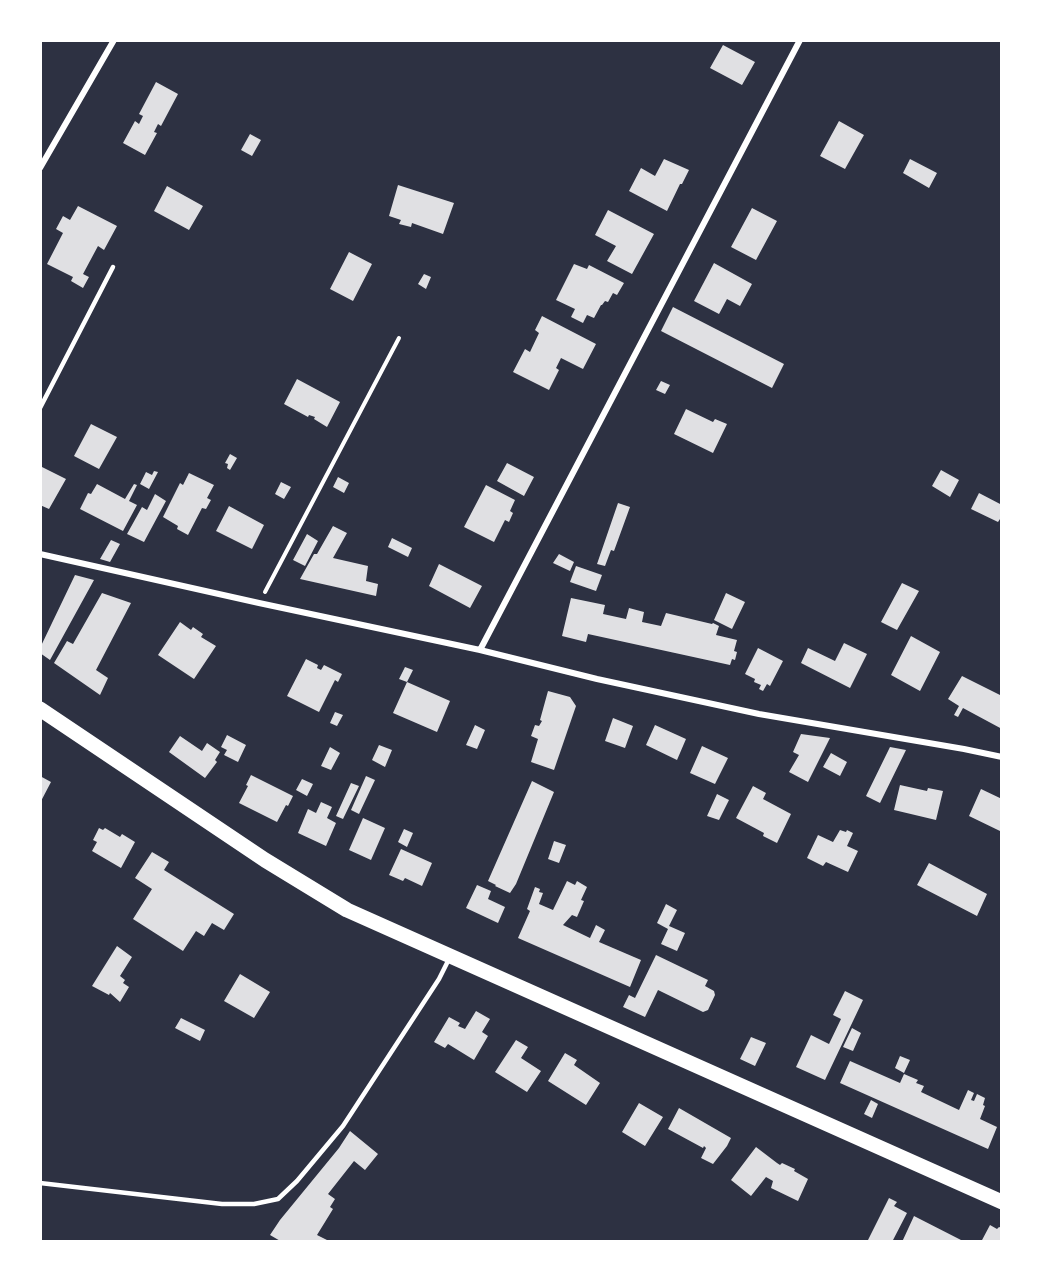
<!DOCTYPE html>
<html>
<head>
<meta charset="utf-8">
<style>
  body { margin:0 }
  #map { position:relative; width:1042px; height:1282px; overflow:hidden; background:#2d3142; font-family:"Nunito Sans",sans-serif }
  canvas { display:block }
  .frame { position:absolute; inset:0; border:42px solid #fff; pointer-events:none }
</style>
</head>
<body>
<div id="map">
<canvas width="1042" height="1282"></canvas>
<div class="frame"></div>
</div>
<script>
const context = document.querySelector('canvas').getContext('2d');
context.lineJoin = 'round';
function fillPath(path, color) { context.fillStyle = color; context.fill(path, 'evenodd'); }
const poly = rows => new Path2D(rows.map(r => 'M' + r).join(''));
function trace(path, color, width, dash) { context.strokeStyle = color; context.lineWidth = width; context.lineCap = dash ? 'butt' : 'round'; context.setLineDash(dash || []); context.stroke(path); }
const building = poly([
  [723,45,755,62,742,85,710,68],
  [156,82,178,94,161,126,158,124,154,132,157,133,145,155,123,143,135,121,139,124,143,116,139,114],
  [839,121,864,135,845,169,820,156],
  [250,134,261,140,252,156,241,150],
  [664,159,689,170,682,184,680,184,667,211,629,191,641,168,655,176],
  [910,159,937,173,929,188,903,173],
  [398,185,454,203,443,234,412,223,411,227,399,224,401,220,389,216],
  [167,186,203,206,189,230,154,211],
  [78,206,117,226,104,250,98,246,83,274,89,277,83,288,71,281,73,277,47,264,63,233,56,229,63,216,70,220],
  [752,208,777,221,756,260,731,247],
  [608,210,654,234,632,274,607,261,616,246,595,235],
  [349,252,372,264,353,301,330,289],
  [714,263,752,284,740,306,727,299,719,314,694,301],
  [574,264,587,269,589,265,624,283,617,295,613,293,608,302,605,301,602,305,601,305,594,318,587,315,583,323,571,317,575,309,556,300],
  [424,274,431,277,426,289,418,284],
  [673,307,784,364,772,388,661,331],
  [542,316,596,344,583,369,561,358,556,368,559,370,549,390,513,372,525,349,530,352,539,333,535,330],
  [297,379,340,402,327,427,314,419,315,417,309,415,308,417,284,404],
  [661,381,670,385,665,394,656,390],
  [686,409,713,422,715,419,727,424,713,453,674,434],
  [91,424,117,437,99,469,74,456],
  [230,454,237,458,230,470,227,468,228,464,225,463],
  [507,463,534,477,524,496,497,481],
  [40,466,66,479,49,509,40,505],
  [941,470,959,480,950,497,932,486],
  [154,471,158,472,149,489,140,484,146,472,152,475],
  [189,473,214,485,207,498,211,500,206,509,202,508,188,535,177,529,178,526,163,517,180,483,183,485],
  [338,477,349,483,344,493,333,487],
  [281,482,291,487,284,499,275,494],
  [97,484,125,499,134,484,137,485,129,501,137,505,123,531,80,509,88,493,91,494],
  [486,485,515,500,510,511,513,513,509,522,505,520,494,542,464,527],
  [979,493,1002,505,1002,520,1000,519,998,522,971,509],
  [155,494,166,501,144,542,127,534,142,507,147,510],
  [618,503,630,507,614,551,611,550,605,566,597,564],
  [229,506,264,525,252,549,216,531],
  [333,526,347,533,333,558,368,566,366,581,378,584,376,596,300,579,314,554,317,554],
  [307,534,318,541,305,566,293,560],
  [392,538,412,548,408,557,388,547],
  [111,540,120,544,110,562,100,559],
  [559,554,574,562,570,571,553,563],
  [439,564,482,586,470,608,429,586],
  [576,566,602,575,596,591,570,582],
  [75,575,94,580,50,660,40,653,40,648],
  [902,583,919,591,897,630,881,622],
  [102,593,131,603,96,670,108,678,100,695,54,663,67,641,73,644],
  [726,593,745,602,732,629,714,620],
  [571,598,605,605,603,614,626,619,629,608,644,612,642,622,661,626,666,613,712,624,713,623,719,626,716,635,737,640,734,651,737,652,735,660,732,659,730,665,588,634,586,642,562,636],
  [180,622,191,630,193,627,203,634,201,637,216,646,194,679,158,655],
  [911,636,940,652,920,691,891,675],
  [844,643,867,654,850,688,801,663,808,648,835,661],
  [758,648,783,661,770,686,767,684,763,691,759,689,761,685,754,682,755,679,745,674],
  [306,659,318,665,317,668,321,670,324,665,342,674,338,682,335,680,319,712,287,696],
  [405,667,413,670,407,682,399,679],
  [962,676,1002,696,1002,729,963,708,958,717,954,715,959,706,948,699],
  [407,682,450,701,437,732,393,713],
  [548,691,570,697,576,706,554,770,531,762,538,739,531,736,535,725,539,726,542,721,540,720],
  [335,712,343,715,337,726,330,723],
  [613,718,633,726,625,748,605,741],
  [475,725,485,730,477,749,466,745],
  [655,725,686,739,677,760,646,745],
  [801,734,830,738,808,782,789,772,799,755,793,752],
  [227,735,246,745,238,762,224,755,227,750,221,747],
  [180,736,202,751,207,743,220,752,215,760,217,762,205,778,169,752],
  [379,745,392,750,385,767,372,760],
  [702,746,728,758,715,784,690,773],
  [330,747,340,753,331,770,321,766],
  [890,747,906,750,880,803,866,796],
  [831,753,847,762,840,776,823,767],
  [251,775,293,796,288,806,286,805,277,822,239,803,248,786,246,785],
  [40,776,51,782,40,803],
  [366,776,375,780,359,814,351,810],
  [302,779,313,784,307,796,296,790],
  [532,781,554,792,516,884,510,893,495,886,496,885,488,881],
  [351,783,359,786,343,819,336,816],
  [900,785,927,791,928,788,943,791,936,820,894,810],
  [753,786,766,793,763,799,791,814,777,843,763,836,764,833,736,818],
  [981,789,1002,799,1002,828,1000,831,969,816],
  [717,794,729,800,719,820,707,816],
  [321,802,332,807,327,818,336,823,326,846,298,833,308,809,316,813],
  [363,818,385,828,371,860,349,850],
  [99,828,103,830,105,828,120,837,122,834,135,842,121,868,92,851,97,842,93,840],
  [404,829,413,833,407,847,398,842],
  [840,830,846,832,847,830,853,833,847,846,858,851,848,872,826,862,823,866,807,858,818,835,833,842],
  [554,841,566,845,559,863,548,859],
  [401,849,432,863,422,886,405,878,403,881,389,875],
  [152,852,169,862,164,870,234,914,224,930,212,923,204,936,196,931,183,951,133,919,152,889,135,878],
  [929,863,987,894,977,916,917,885],
  [567,881,575,885,577,881,587,887,581,900,584,901,577,917,572,915,563,925,590,938,596,925,605,930,599,942,641,960,630,987,518,938,530,911,527,909,535,887,540,889,539,892,543,893,539,904,553,910],
  [477,885,491,891,488,899,505,907,498,923,466,908],
  [666,904,677,910,669,926,685,933,677,951,661,944,668,929,657,923],
  [117,946,132,957,120,976,125,980,123,983,129,987,120,1002,110,993,109,995,92,986],
  [656,955,708,980,705,986,714,991,715,995,708,1010,703,1012,658,990,645,1017,623,1007,629,995,635,998],
  [240,974,270,992,254,1018,224,1001],
  [845,991,863,1000,825,1080,796,1067,811,1035,829,1044,841,1019,833,1015],
  [476,1011,490,1019,482,1032,488,1036,474,1060,448,1044,445,1048,434,1042,449,1017,460,1023,458,1026,465,1029],
  [181,1018,205,1030,200,1041,175,1028],
  [852,1028,861,1033,853,1051,843,1047],
  [751,1037,766,1043,755,1066,740,1059],
  [516,1040,528,1047,521,1058,541,1071,527,1092,495,1072],
  [565,1053,577,1060,574,1065,600,1083,586,1105,548,1081],
  [900,1056,910,1060,904,1073,895,1068],
  [850,1061,900,1083,904,1074,918,1080,916,1083,924,1086,921,1092,959,1110,968,1090,974,1093,971,1100,974,1101,977,1094,985,1098,983,1105,985,1106,980,1119,997,1127,988,1149,840,1083],
  [871,1100,878,1104,872,1118,864,1114],
  [639,1103,663,1117,645,1146,622,1132],
  [679,1108,731,1138,727,1146,713,1164,701,1158,706,1148,704,1146,703,1148,668,1129],
  [350,1131,378,1154,365,1170,354,1161,328,1194,335,1199,330,1207,333,1209,317,1235,331,1242,282,1242,270,1235,280,1220,339,1148],
  [756,1147,777,1163,780,1165,782,1163,795,1169,794,1171,808,1179,798,1201,771,1188,773,1181,766,1177,751,1196,731,1180],
  [889,1198,897,1202,894,1206,907,1213,892,1242,867,1242],
  [914,1216,961,1240,960,1242,902,1242],
  [990,1225,997,1229,999,1227,1002,1228,1002,1242,981,1242]
]);
const path = poly([
  [265,592,399,338]
]);
const service = poly([
  [40,408,113,267],
  [40,1183,222,1204,254,1204,278,1199,297,1181,343,1126,439,979,449,959]
]);
const minor = poly([
  [40,168,114,40],
  [40,554,259,603,480,650,597,679,759,714,964,749,1002,757],
  [480,650,800,40]
]);
const primary = poly([
  [40,709,265,860,347,910,1002,1202]
]);
fillPath(building, '#e0e0e3');
trace(path, '#fff', 4);
trace(service, '#fff', 4.5);
trace(minor, '#fff', 6);
trace(primary, '#fff', 15);
</script>
</body>
</html>
